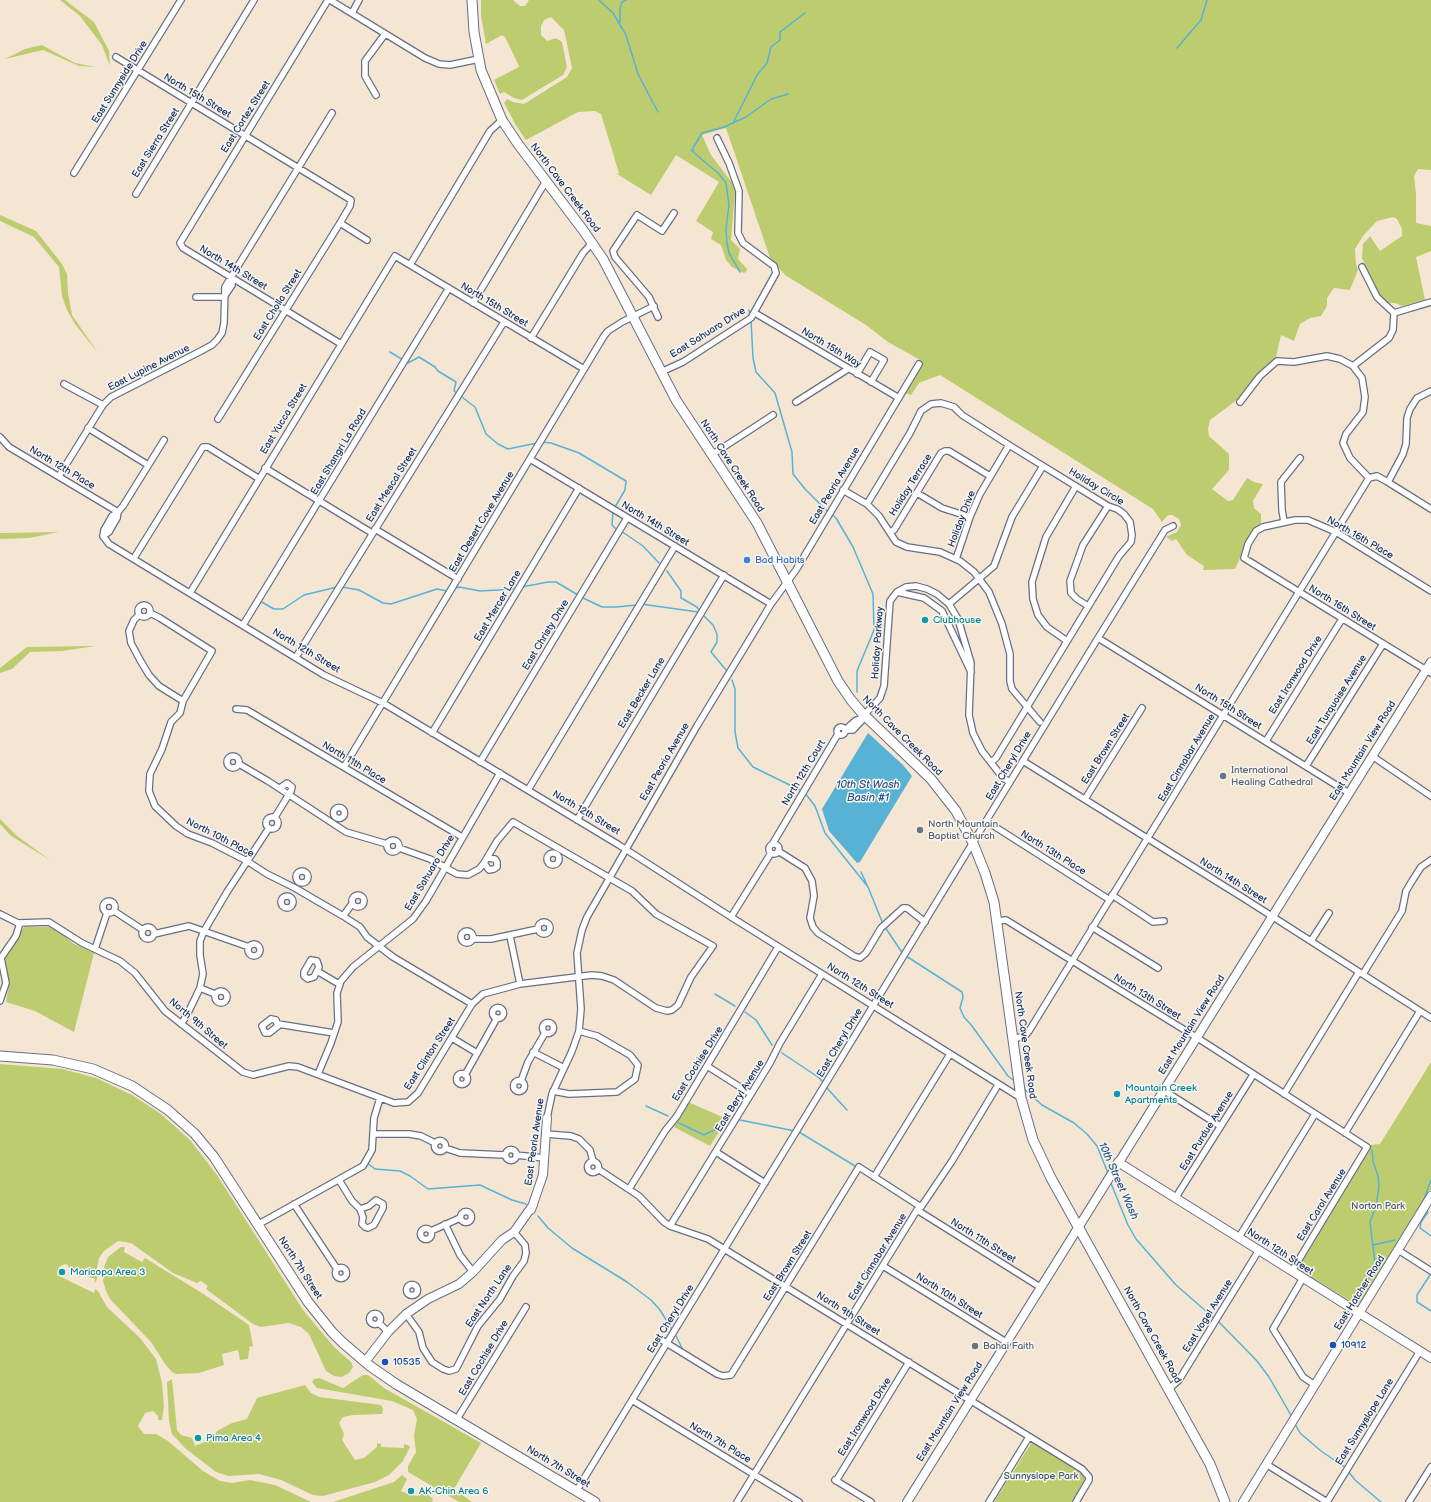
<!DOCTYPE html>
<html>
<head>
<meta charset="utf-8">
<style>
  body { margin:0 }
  canvas { display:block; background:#f5e6d4 }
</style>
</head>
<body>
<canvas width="1431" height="1502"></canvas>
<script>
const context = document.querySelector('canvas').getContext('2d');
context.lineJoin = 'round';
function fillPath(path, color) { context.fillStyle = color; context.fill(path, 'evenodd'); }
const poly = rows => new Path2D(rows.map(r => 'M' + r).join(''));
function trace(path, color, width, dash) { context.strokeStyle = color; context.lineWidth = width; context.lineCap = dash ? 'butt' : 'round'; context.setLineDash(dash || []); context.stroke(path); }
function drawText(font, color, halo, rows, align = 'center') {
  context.font = font + ' "Balsamiq Sans",sans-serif'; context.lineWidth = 3; context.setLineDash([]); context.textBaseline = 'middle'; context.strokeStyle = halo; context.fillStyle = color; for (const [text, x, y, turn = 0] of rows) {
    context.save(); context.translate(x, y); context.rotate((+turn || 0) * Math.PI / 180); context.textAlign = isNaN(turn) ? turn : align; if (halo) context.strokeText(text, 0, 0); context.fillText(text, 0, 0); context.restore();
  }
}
const green = poly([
  [60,0,65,0,94,22,109,51,110,66,102,45,80,16],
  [481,0,513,0,520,6,525,6,529,0,1431,0,1431,170,1418,169,1414,176,1416,194,1416,223,1431,226,1431,251,1416,257,1425,300,1402,306,1395,303,1389,303,1380,296,1362,258,1363,244,1370,236,1380,251,1402,236,1402,229,1397,219,1393,217,1377,221,1363,236,1355,249,1356,264,1358,270,1350,290,1334,288,1327,298,1327,306,1321,316,1310,318,1300,324,1294,341,1281,335,1276,357,1270,365,1241,397,1210,420,1208,429,1209,436,1229,454,1229,470,1212,489,1228,501,1233,500,1247,478,1254,482,1263,484,1253,501,1254,508,1261,514,1261,526,1251,534,1235,569,1203,570,1204,566,1187,555,1176,539,1172,541,1166,537,1177,532,1181,525,1179,519,1172,515,1168,515,1162,522,1153,509,940,375,919,383,911,395,903,392,922,361,888,342,866,325,785,275,770,258,726,128,702,135,711,155,733,184,735,192,731,240,740,249,738,259,747,269,746,272,744,273,732,267,726,260,721,245,711,239,713,232,696,221,719,182,676,155,651,195,617,174,619,173,601,114,595,111,578,112,526,140,517,127,504,103,507,99,513,102,524,104,567,77,572,68,564,30,551,17,544,20,541,26,541,35,547,41,556,38,562,42,567,67,563,75,522,100,514,98,504,92,500,94,494,80,517,68,519,66,505,37,502,35,486,44,481,16],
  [42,45,75,63,95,67,79,66,43,50,5,59,25,49],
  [0,215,36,231,62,264,67,274,68,293,72,315,98,353,75,324,67,310,62,296,59,267,34,237,0,221],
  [59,532,29,538,0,539,0,533],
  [96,646,62,651,30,652,12,669,0,673,0,668,27,647],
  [0,819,17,836,50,860,11,836,0,824],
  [24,927,50,927,57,930,74,944,94,953,74,1032,35,1011,6,1002,9,984,3,961],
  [1431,1062,1431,1189,1362,1301,1357,1304,1354,1303,1301,1271,1299,1265,1371,1145,1380,1144],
  [0,1064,62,1069,96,1078,132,1095,161,1114,190,1140,217,1175,303,1310,335,1348,351,1362,353,1367,349,1373,342,1377,334,1376,326,1371,309,1334,301,1327,289,1323,261,1327,253,1324,206,1289,208,1286,201,1281,197,1283,173,1273,131,1243,118,1241,104,1251,99,1258,97,1268,97,1280,94,1283,95,1279,82,1274,80,1277,73,1273,74,1270,68,1267,68,1265,65,1264,59,1267,57,1275,94,1293,95,1289,98,1291,107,1307,140,1338,156,1359,162,1383,164,1406,162,1420,158,1420,158,1416,153,1411,145,1413,138,1426,144,1434,156,1434,168,1441,203,1471,220,1481,232,1483,250,1480,275,1485,311,1502,0,1502],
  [688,1102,727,1119,710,1146,674,1127],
  [121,1247,125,1247,124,1252,142,1262,145,1258,205,1295,249,1325,253,1346,249,1347,250,1350,249,1350,248,1359,240,1360,238,1350,222,1354,224,1365,199,1373,176,1374,172,1372,165,1364,151,1342,110,1299,106,1291,103,1281,104,1267,108,1257],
  [363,1375,368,1375,384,1388,481,1443,454,1489,472,1502,459,1502,408,1472,408,1466,416,1452,414,1436,417,1419,413,1410,392,1401,317,1388,312,1382,314,1379,319,1378,343,1388],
  [172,1379,177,1430,181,1435,192,1438,195,1446,212,1439,217,1431,232,1423,247,1419,257,1398,305,1385,311,1393,319,1397,381,1405,383,1409,382,1414,353,1415,343,1417,339,1423,344,1434,342,1440,355,1460,364,1458,377,1447,377,1443,381,1444,381,1447,404,1448,404,1444,408,1445,410,1447,403,1461,389,1475,375,1482,323,1496,313,1495,281,1480,259,1474,228,1476,216,1472,185,1448,172,1434,169,1421,167,1382],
  [1032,1442,1035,1442,1084,1473,1085,1480,1072,1502,994,1502],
  [402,1475,407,1479,401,1491,410,1495,418,1496,420,1488,433,1499,432,1502,333,1502,394,1482]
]);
const water = poly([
  [868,733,903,765,912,776,860,862,857,863,829,831,822,809]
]);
const stream = poly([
  [599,0,613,13,626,35,638,74,658,112],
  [620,22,620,9,622,2,626,0],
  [1177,48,1201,20,1207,0],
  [734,121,757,75,767,63,771,47,780,40,780,32,805,13],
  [691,150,719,174,726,183,729,205,726,229,727,243,729,253,740,272],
  [693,151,693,148,702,133,724,127,746,117,771,99,788,94],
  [749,310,750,316],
  [751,320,753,358,756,372,775,393,792,452,793,474,805,489,828,512],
  [390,352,408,363,419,357,435,367,438,371,456,382,454,391,475,407,486,434,498,444,508,449,537,443],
  [542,442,551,443,579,453,626,481,625,490,615,507],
  [613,511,612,525,617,530],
  [831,514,836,518,853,547,873,594,874,630,857,671,857,692],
  [621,531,643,546,659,563],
  [667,571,681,591,681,598,697,607,700,612],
  [342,587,359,590,383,603,391,604,437,589,447,591],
  [522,587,548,582,556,582,578,595],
  [453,589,459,587,480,591,516,589],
  [581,597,602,607,616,607,637,605],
  [260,601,274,609,283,609,304,595,337,587],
  [641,604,698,612],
  [703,615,713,625,717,634,717,642,711,652,726,670],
  [732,680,735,689,735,732,738,748,753,767,802,791],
  [805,793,815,806,825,833,868,887,883,924],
  [861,872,867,885],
  [885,927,903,954],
  [906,956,962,992,963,997,960,1008,964,1017,972,1026,1008,1076,1016,1082],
  [715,994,735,1006],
  [745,1012,756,1020,772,1045],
  [782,1053,818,1077,824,1083],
  [826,1087,847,1110],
  [1023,1088,1042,1105,1074,1123,1087,1134,1097,1146,1108,1173],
  [646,1106,668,1116],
  [740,1120,795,1131],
  [679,1123,704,1135,726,1124],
  [799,1132,855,1166],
  [367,1163,375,1169,400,1171,410,1176,428,1189,480,1185,512,1200,526,1204],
  [1110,1181,1128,1225,1136,1239,1176,1285,1215,1319],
  [1423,1202,1431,1180],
  [1426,1209,1428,1212,1421,1222,1420,1228,1431,1236],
  [538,1216,548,1228,572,1248,627,1282,651,1300,660,1310,673,1331],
  [1373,1245,1395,1240],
  [1430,1272,1430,1275,1417,1295,1417,1302,1431,1311],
  [1358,1296,1371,1275,1375,1263,1370,1222,1376,1206,1379,1186,1378,1176,1373,1161,1372,1150],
  [1218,1321,1257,1361,1269,1377,1292,1417],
  [675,1334,682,1348],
  [1295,1424,1300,1433,1321,1451,1346,1468],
  [1348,1471,1355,1480,1381,1502]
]);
const street = poly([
  [328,0,180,243,183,248,341,344],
  [330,0,425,58,439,64,450,65,479,59],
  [352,13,359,0],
  [116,57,351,200,350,206,340,223,218,419],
  [376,95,365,76,365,61,385,34],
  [74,173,181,0],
  [136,194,254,0],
  [340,223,367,240],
  [410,265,490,131,502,120],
  [1362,267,1377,297,1394,313],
  [196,297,224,297],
  [224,297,232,285,232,277],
  [473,303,546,181],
  [755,313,899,398],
  [658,317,649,297,615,257,613,251,637,215,662,231,674,213],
  [531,338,583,253,592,243],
  [1353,366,1389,338,1393,330,1394,313,1431,302],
  [661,372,683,362,751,318,776,273,774,266,743,243,738,233,739,191,729,163,717,138],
  [857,374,870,352,884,360,871,382],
  [64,384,103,405],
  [796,402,848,369],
  [1240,402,1260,376,1277,361,1294,362,1327,356,1340,359,1353,366,1362,378,1365,397,1363,412,1346,434,1343,443,1350,458,1369,478],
  [88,428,148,465],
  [0,437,9,447,118,512],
  [713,454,773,415],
  [530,459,771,604],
  [265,468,372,533],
  [59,476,103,405,111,397,199,352,212,345,217,340,222,333,224,323,225,287,332,113],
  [1388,482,1403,454,1406,444,1407,418,1410,409,1417,398,1431,391],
  [843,490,867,504,879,516,896,542,907,547,940,552,960,561,974,572,989,592,1002,624,1010,654,1010,681,1012,689,1040,722],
  [917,493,942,508,970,517],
  [867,504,910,433,921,411,931,404,941,403,954,407,962,415,1009,445,1108,506,1117,509,1124,514,1130,522,1132,535,1131,542,1119,556,996,758,991,762],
  [1284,522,1282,510,1281,482,1300,458],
  [375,529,458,579],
  [890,532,894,530,941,453,945,451,949,451,990,476],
  [103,536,109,544,324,675,383,703,619,845,731,917,1021,1098],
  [103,536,104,530,112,516,118,512,123,506,164,440],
  [103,536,109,532,117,518,118,512],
  [134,558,203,447,208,447,258,478],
  [956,559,970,517,980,494,1009,445],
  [1431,591,1336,532,1308,520,1295,520,1263,527,1256,531,1248,544,1244,558,1431,673],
  [897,592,924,598,942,611,971,672],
  [190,593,395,256,584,369],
  [949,604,994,566,1012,517,1043,466],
  '138 611a6 6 0 1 1 12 0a6 6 0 1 1-12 0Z',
  [1088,606,1077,599,1071,593,1070,581,1083,545,1108,506],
  [150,613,160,618,212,651,183,701,180,713,171,722,162,749,150,774,149,791,155,806,176,826,188,834,212,843,247,861,267,874,295,888,343,916,360,927,367,937,393,957,472,1004],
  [139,615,134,620,129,631,131,643,140,660,149,675,159,686,183,701],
  [243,625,449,288],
  [1098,638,1349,793],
  [1067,641,1047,627,1038,615,1033,599,1032,582,1046,537,1076,486],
  [296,657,504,322],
  [236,709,247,710,462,837],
  [864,715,880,698,884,686,890,601,897,592,906,587,916,586,927,589,937,594,949,604,958,619,971,663,969,715,973,733,982,751,1003,778,1010,782],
  '837 731a4 4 0 1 1 8 0a4 4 0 1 1-8 0Z',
  [845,730,853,730,866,716],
  [845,730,855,721,866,716],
  [432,733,579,488],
  [1266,741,1342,619],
  '227 762a6 6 0 1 1 12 0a6 6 0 1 1-12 0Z',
  [1372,756,1431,796],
  [1023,761,1245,899,1431,1018],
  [480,762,627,518],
  [239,764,268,781,346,832,387,844],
  [1306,766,1383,644],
  [344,767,604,336,608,331,622,322,654,306],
  [528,790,675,546],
  [1085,799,1142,708],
  '333.5 813a5.5 5.5 0 1 1 11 0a5.5 5.5 0 1 1-11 0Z',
  '266 823a6 6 0 1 1 12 0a6 6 0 1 1-12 0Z',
  [275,817,291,791,292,787,287,783,280,788],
  [577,820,724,575],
  [986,821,1110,900],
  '387 846a6 6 0 1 1 12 0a6 6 0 1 1-12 0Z',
  [773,843,838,734],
  '769 849a5 5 0 1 1 10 0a5 5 0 1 1-10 0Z',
  [778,851,805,868,812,881,814,896,810,918,813,927,818,933,854,956,860,958,866,953,881,928,903,908,907,908,925,922],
  '547 859a6 6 0 1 1 12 0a6 6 0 1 1-12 0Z',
  [484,863,489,870,494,869,497,867,497,862,495,859,487,858],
  '296 877a6 6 0 1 1 12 0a6 6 0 1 1-12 0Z',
  '352 901a6 6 0 1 1 12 0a6 6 0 1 1-12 0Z',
  [1112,895,1153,922,1164,921],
  '281 902a6 6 0 1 1 12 0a6 6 0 1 1-12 0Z',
  '103 907a6 6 0 1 1 12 0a6 6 0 1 1-12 0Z',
  [114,911,143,930],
  [0,914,18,923,49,922,82,943,120,961,135,973,165,1011,243,1072,253,1075,289,1066,298,1067,394,1103,408,1102,418,1093,472,1004,483,994,520,984,592,975,602,976,614,980,656,1008,667,1011,672,1010,678,1005,691,977,713,946,656,914,632,891,513,822,497,841,484,863,479,869,468,875,457,874,430,859,399,848],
  [343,916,352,904],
  [731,917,771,853],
  [997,921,1006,920,1196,1037,1367,1147,1292,1271],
  '538 928a6 6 0 1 1 12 0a6 6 0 1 1-12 0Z',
  '142 933a6 6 0 1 1 12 0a6 6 0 1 1-12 0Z',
  [1092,927,1158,968],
  '461 937a6 6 0 1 1 12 0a6 6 0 1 1-12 0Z',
  [154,934,189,926,249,947],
  [510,936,520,984],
  [473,939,491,939,538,929],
  [1311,941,1329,913],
  '248 950a6 6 0 1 1 12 0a6 6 0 1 1-12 0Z',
  [95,949,107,913],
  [311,960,317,961,319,967,314,977,308,979,304,976,304,972,311,960],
  [317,971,339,984],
  [1363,974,1402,911,1406,891,1412,881,1421,867,1431,860],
  [200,988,215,994],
  '215 997a6 6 0 1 1 12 0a6 6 0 1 1-12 0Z',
  [0,1001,6,983,1,958,16,936,20,923],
  '492.5 1013a5.5 5.5 0 1 1 11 0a5.5 5.5 0 1 1-11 0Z',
  [271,1019,276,1020,278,1026,269,1033,265,1033,262,1026,271,1019],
  '542.5 1028a5.5 5.5 0 1 1 11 0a5.5 5.5 0 1 1-11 0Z',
  [181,1024,187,1015,200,988,203,974,200,955,200,941,204,931,227,892,269,828],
  [278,1024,334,1033],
  [452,1038,477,1053],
  [1013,1039,1025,1036,1029,1031,1369,478,1377,476,1386,481,1431,509],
  [533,1052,564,1068],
  [707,1066,751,1094],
  '456.5 1079a5.5 5.5 0 1 1 11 0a5.5 5.5 0 1 1-11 0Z',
  [318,1074,331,1043,338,1022,337,993,341,981,353,967,413,919,426,901,500,773],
  [465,1075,497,1018],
  '513.5 1086a5.5 5.5 0 1 1 11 0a5.5 5.5 0 1 1-11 0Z',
  [521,1081,528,1062,545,1033],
  [1163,1090,1220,1126],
  [553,1091,569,1094,617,1092,635,1079,638,1065,630,1055,597,1036,579,1031],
  [1284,1094,1359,972],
  [547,1118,552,1094,572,1051,579,1031,581,1009,577,953,582,930,587,917,697,726,771,604,796,570,919,364],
  [1345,1133,1420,1011],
  [373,1134,409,1134,421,1136,435,1143],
  [546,1134,571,1136,579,1139,590,1150,593,1161],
  '434.5 1146a5.5 5.5 0 1 1 11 0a5.5 5.5 0 1 1-11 0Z',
  [445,1148,460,1153,505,1155],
  '505.5 1155a5.5 5.5 0 1 1 11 0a5.5 5.5 0 1 1-11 0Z',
  [716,1152,765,1183],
  [516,1155,544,1158],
  '587.5 1167a5.5 5.5 0 1 1 11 0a5.5 5.5 0 1 1-11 0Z',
  [598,1169,639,1196,664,1222,670,1226,708,1239,1082,1469,1089,1477,1089,1480,1076,1502],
  [874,1177,950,1054],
  [339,1180,352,1201,360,1209,363,1217,362,1224,365,1227,368,1228,374,1225,383,1208,383,1204,376,1200,369,1206,360,1209],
  [629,1189,665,1131,677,1116,778,947],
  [1176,1197,1253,1075],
  [294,1204,337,1269],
  [917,1210,1040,1287],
  '460.5 1217a5.5 5.5 0 1 1 11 0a5.5 5.5 0 1 1-11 0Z',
  [259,1224,363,1166,372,1150,374,1118,380,1098],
  [445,1224,460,1255,473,1272],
  [670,1226,770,1063,780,1043,822,974],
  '420.5 1234a5.5 5.5 0 1 1 11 0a5.5 5.5 0 1 1-11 0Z',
  [431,1231,460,1218],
  [1239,1237,1315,1114],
  [1398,1250,1431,1271],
  [883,1266,1006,1342],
  '335.5 1273a5.5 5.5 0 1 1 11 0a5.5 5.5 0 1 1-11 0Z',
  [1303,1278,1273,1329,1303,1377,1315,1385],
  '406.5 1290a5.5 5.5 0 1 1 11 0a5.5 5.5 0 1 1-11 0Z',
  '369.5 1319a5.5 5.5 0 1 1 11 0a5.5 5.5 0 1 1-11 0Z',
  [406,1314,419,1332,423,1348,432,1362,443,1369,449,1371,456,1369,478,1326,500,1299,513,1276,524,1261,526,1253,525,1245,514,1232],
  [379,1323,388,1332],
  [660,1339,717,1374,723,1376,731,1375,859,1167,921,1207],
  [1169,1389,1179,1380,1259,1250],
  [632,1400,799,1502],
  [457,1419,526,1307],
  [1266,1464,1327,1502,1420,1351],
  [835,1480,871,1502],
  [836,1481,909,1362],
  [577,1490,1098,638,1165,530,1173,526],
  [737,1502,917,1210,921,1207,952,1161,998,1085],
  [989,1502,1029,1437],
  [1409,1502,1431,1467]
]);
const secondary = poly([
  [1118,1162,1431,1358],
  [531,1210,543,1175,547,1118],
  [365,1362,388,1332,406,1314,428,1299,459,1284,473,1272,502,1240,514,1232,533,1205],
  [907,1502,1431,662],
  [1243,1502,1431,1196]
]);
const primary = poly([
  [472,0,474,32,481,70,502,120,518,144,583,230,603,259,676,400,757,523,838,681,851,700,862,713,931,779,956,811,973,843,985,873,994,902,1021,1098,1033,1140,1051,1178,1210,1464,1225,1502],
  [0,1056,53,1060,93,1069,132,1086,168,1110,195,1134,214,1157,308,1302,332,1332,342,1342,370,1366,396,1384,595,1502]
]);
const markers = [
  [747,560,4,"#3f7fe0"],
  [925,620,4,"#0f9aa8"],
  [1223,776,4,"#6b7280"],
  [920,830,4,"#6b7280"],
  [1117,1094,4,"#0f9aa8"],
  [62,1272,4,"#0f9aa8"],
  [1333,1345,4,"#1a4fb4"],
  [975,1346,4,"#6b7280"],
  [385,1362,4,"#1a4fb4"],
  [198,1438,4,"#0f9aa8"],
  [411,1491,4,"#0f9aa8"]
];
const streetNames = [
  ["East Sunnyside Drive",120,82,-58],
  ["North 15th Street",197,96,31],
  ["East Cortez Street",246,117,-58],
  ["East Sierra Street",156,143,-58],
  ["North Cave Creek Road",565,188,53],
  ["North 14th Street",233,268,31],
  ["East Cholla Street",278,305,-58],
  ["North 15th Street",494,305,31],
  ["East Sahuaro Drive",708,333,-32],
  ["North 15th Way",831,348,31],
  ["East Lupine Avenue",149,368,-27],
  ["East Yucca Street",284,419,-59],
  ["East Shangri La Road",339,452,-59],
  ["North Cave Creek Road",732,466,57],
  ["North 12th Place",62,468,31],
  ["East Mescal Street",392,485,-58],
  ["Holiday Terrace",911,485,-58],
  ["East Peoria Avenue",835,486,-59],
  ["Holiday Circle",1096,487,31],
  ["Holiday Drive",962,519,-69],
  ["East Desert Cove Avenue",482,522,-59],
  ["North 14th Street",655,524,31],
  ["North 16th Place",1360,538,30],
  ["East Mercer Lane",498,606,-59],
  ["North 16th Street",1342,608,32],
  ["East Christy Drive",546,635,-59],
  ["Holiday Parkway",878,643,-86],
  ["North 12th Street",306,651,31],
  ["East Ironwood Drive",1296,675,-58],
  ["East Becker Lane",642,693,-59],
  ["East Turquoise Avenue",1337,700,-58],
  ["North 15th Street",1228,707,32],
  ["North Cave Creek Road",902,736,45],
  ["East Brown Street",1106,749,-58],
  ["East Mountain View Road",1363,751,-58],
  ["East Cinnabar Avenue",1187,758,-59],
  ["East Peoria Avenue",665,762,-60],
  ["North 11th Place",354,763,31],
  ["East Cheryl Drive",1009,766,-59],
  ["North 12th Court",804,773,-59],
  ["North 12th Street",586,813,31],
  ["North 10th Place",220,838,27],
  ["North 13th Place",1053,853,32],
  ["East Sahuaro Drive",430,873,-59],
  ["North 14th Street",1233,881,32],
  ["North 12th Street",860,986,32],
  ["North 13th Street",1147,997,32],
  ["North 9th Street",198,1024,40],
  ["East Mountain View Road",1192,1025,-58],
  ["East Cheryl Drive",840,1043,-59],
  ["North Cave Creek Road",1025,1045,82],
  ["East Clinton Street",430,1054,-57],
  ["East Cochise Drive",698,1064,-58],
  ["East Beryl Avenue",740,1096,-58],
  ["East Purdue Avenue",1207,1131,-58],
  ["East Peoria Avenue",535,1142,-82],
  ["East Carol Avenue",1322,1205,-58],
  ["North 11th Street",983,1241,32],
  ["North 12th Street",1280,1252,33],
  ["East Cinnabar Avenue",878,1257,-58],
  ["East Brown Street",788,1266,-58],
  ["North 7th Street",300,1268,57],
  ["East Hatcher Road",1360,1293,-58],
  ["East North Lane",489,1296,-56],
  ["North 10th Street",949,1296,32],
  ["North 9th Street",848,1314,32],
  ["East Vogel Avenue",1208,1316,-58],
  ["East Cheryl Drive",671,1319,-58],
  ["North Cave Creek Road",1152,1335,61],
  ["East Cochise Drive",484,1358,-59],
  ["East Mountain View Road",950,1412,-58],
  ["East Ironwood Drive",865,1417,-58],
  ["East Sunnyslope Lane",1365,1422,-58],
  ["North 7th Place",720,1443,31],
  ["North 7th Street",558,1467,31]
];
const shopNames = [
  ["Bad Habits",755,560]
];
const cultureNames = [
  ["Clubhouse",933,620],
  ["Mountain Creek",1125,1088],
  ["Apartments",1125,1100],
  ["Maricopa Area 3",70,1272],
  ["Pima Area 4",206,1438],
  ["AK-Chin Area 6",419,1491]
];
const worshipNames = [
  ["International",1231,770],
  ["Healing Cathedral",1231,782],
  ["North Mountain",928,824],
  ["Baptist Church",928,836],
  ["Bahai Faith",983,1346]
];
const parkNames = [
  ["Norton Park",1378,1206],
  ["Sunnyslope Park",1041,1476]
];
const transitNames = [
  ["10912",1341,1345],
  ["10535",393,1362]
];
const waterNames = [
  ["10th St Wash",868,785],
  ["Basin #1",868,798],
  ["10th Street Wash",1118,1181,66]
];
fillPath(green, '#bdcc6f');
fillPath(water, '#57b2d5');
trace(stream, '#57b2d5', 1.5);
trace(street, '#676f87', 8);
trace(secondary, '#676f87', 10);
trace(primary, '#676f87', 11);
trace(street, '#fff', 5.5);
trace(secondary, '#fff', 8);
trace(primary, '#fff', 9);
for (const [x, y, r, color] of markers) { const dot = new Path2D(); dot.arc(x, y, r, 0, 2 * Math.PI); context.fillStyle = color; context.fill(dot); trace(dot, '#f6f6f2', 1.5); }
drawText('10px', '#1b2f5e', '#f6f6f2', streetNames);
drawText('10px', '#366cbe', '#f6f6f2', shopNames, 'left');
drawText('10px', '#0d838f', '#f6f6f2', cultureNames, 'left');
drawText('10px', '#5b616d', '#f6f6f2', worshipNames, 'left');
drawText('10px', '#445662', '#f6f6f2', parkNames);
drawText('10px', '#164399', '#f6f6f2', transitNames, 'left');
drawText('italic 11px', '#2d5682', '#f6f6f2', waterNames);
</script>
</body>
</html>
